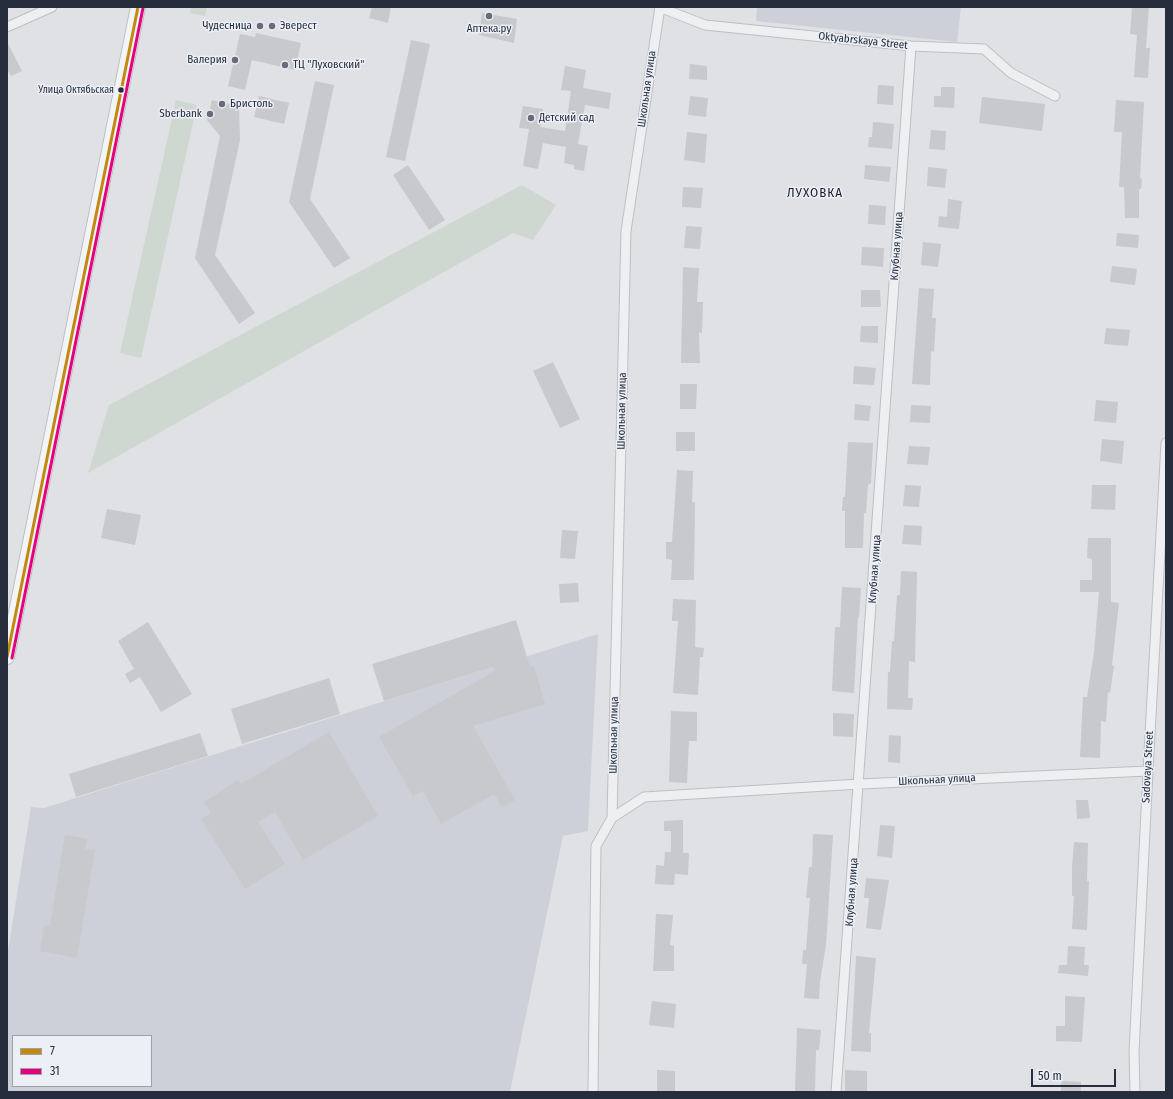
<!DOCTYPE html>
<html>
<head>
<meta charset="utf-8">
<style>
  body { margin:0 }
  #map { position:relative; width:1173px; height:1099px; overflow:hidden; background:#dfe1e5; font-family:"Fira Sans Condensed",sans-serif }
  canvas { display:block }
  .frame { position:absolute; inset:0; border:8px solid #262d3d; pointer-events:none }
  .legend { position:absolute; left:12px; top:1035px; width:140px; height:52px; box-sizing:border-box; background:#eceff5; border:1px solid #9da1ab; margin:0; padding:5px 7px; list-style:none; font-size:12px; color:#262d3d }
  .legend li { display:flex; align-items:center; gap:8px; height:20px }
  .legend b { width:20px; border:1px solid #9da1ab }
  .scale { position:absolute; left:1031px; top:1069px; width:85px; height:18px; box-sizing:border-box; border:2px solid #262d3d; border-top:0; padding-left:5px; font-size:12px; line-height:14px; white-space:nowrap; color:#262d3d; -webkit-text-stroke:3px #eceff5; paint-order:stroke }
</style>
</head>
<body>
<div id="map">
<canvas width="1173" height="1099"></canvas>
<div class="frame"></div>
<ul class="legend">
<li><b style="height:5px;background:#c3880f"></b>7</li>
<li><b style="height:5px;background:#e5007d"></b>31</li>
</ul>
<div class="scale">50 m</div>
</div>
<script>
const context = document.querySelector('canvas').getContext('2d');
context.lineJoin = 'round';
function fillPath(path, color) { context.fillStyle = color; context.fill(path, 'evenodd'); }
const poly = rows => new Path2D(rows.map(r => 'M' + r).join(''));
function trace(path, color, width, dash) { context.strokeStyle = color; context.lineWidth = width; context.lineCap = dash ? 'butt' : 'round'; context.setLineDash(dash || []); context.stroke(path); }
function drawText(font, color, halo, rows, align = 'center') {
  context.font = font + ' "Fira Sans Condensed",sans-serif'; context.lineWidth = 3; context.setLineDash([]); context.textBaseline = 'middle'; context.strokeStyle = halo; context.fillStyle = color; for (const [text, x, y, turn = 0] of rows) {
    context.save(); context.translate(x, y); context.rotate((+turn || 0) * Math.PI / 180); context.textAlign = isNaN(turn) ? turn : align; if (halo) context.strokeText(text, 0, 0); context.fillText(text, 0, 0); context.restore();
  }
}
const built = poly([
  [757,7,961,7,957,42,756,21],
  [598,634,588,831,563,836,510,1092,7,1092,7,957,31,807,44,808],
  [13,1036,151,1036,151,1086,13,1086]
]);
const green = poly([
  [192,7,207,7,205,16,190,13],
  [176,100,197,105,141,358,120,353],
  [522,185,556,205,533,240,513,233,88,473,109,405]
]);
const building = poly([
  [372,7,391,7,388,23,369,18],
  [1132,7,1149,7,1146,48,1150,48,1148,78,1134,77,1137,35,1130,34],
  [482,13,517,19,514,43,479,35],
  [256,33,301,43,295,70,252,60,245,90,228,86,240,34,255,37],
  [411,40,430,44,405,161,386,157],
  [7,42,22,71,11,76,7,69],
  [690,64,707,66,707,80,689,79],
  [565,66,586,70,583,88,611,93,609,109,585,105,578,144,588,146,584,171,574,169,574,165,564,163,566,147,543,143,538,169,523,166,529,129,519,128,523,106,543,109,540,127,565,131,571,91,561,90],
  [315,81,334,85,310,199,350,258,334,268,289,202],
  [878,85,894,86,893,105,877,104],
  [941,87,955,87,954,108,934,107,934,96,941,96],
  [259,96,289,103,284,124,254,117],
  [690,96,708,98,706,117,688,115],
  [982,97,1045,104,1042,131,979,123],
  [212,100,239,106,240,140,215,255,255,313,239,324,195,258,220,136,207,120],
  [1116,100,1144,102,1140,178,1142,179,1141,189,1139,189,1139,218,1125,218,1124,187,1119,187,1122,132,1114,132],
  [873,122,894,124,892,149,868,147,869,137,872,137],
  [931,130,946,131,945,150,929,149],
  [687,132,707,134,705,163,684,160],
  [408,165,445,220,429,230,393,175],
  [865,165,891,167,889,182,864,179],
  [928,167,947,169,945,188,927,186],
  [683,187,703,188,701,208,682,207],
  [948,199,962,201,959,229,938,227,939,216,947,217],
  [869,205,886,206,885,225,868,224],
  [686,226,702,227,700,249,684,248],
  [1117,233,1139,235,1138,248,1116,246],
  [923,242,941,244,938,267,921,265],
  [862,247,884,248,883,267,861,265],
  [1112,266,1137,269,1135,285,1110,282],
  [683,267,699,268,697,302,703,302,702,333,699,332,700,363,681,363],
  [919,288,934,289,932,318,936,318,934,352,931,351,930,385,912,384],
  [861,290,880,290,881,307,861,307],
  [861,326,878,326,878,343,860,342],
  [1106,328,1130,330,1128,346,1104,344],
  [553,362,580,419,560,428,533,371],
  [854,366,876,368,874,385,853,384],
  [680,384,697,384,696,409,680,409],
  [1096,400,1118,402,1116,423,1094,421],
  [855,404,871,406,869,421,854,420],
  [911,405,931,406,930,423,910,422],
  [676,432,695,432,695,451,676,451],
  [1102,439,1124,441,1122,464,1100,461],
  [848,442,873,443,871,483,868,485,866,513,864,513,863,548,845,548,845,511,842,511,843,497,845,497],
  [909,446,930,447,928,465,907,464],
  [677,470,693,471,692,502,695,502,694,580,671,580,672,560,666,559,666,542,672,542],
  [905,485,921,486,919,507,903,506],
  [1092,485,1116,485,1115,510,1091,509],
  [107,509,141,515,135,545,101,538],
  [904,525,922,526,921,545,902,544],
  [562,530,578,531,575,559,560,558],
  [1088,538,1111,538,1111,602,1119,603,1112,665,1114,666,1110,693,1108,692,1106,722,1101,721,1100,758,1080,757,1083,697,1087,697,1094,652,1099,592,1080,592,1080,580,1092,580,1092,559,1087,558],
  [901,571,917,572,915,662,909,661,908,698,913,698,912,710,887,709,888,672,890,672,892,641,894,641,897,595,900,595],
  [578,583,579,602,560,603,559,584],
  [842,587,861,588,859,617,858,617,854,693,832,691,835,627,840,627],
  [673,599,696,600,695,647,704,648,703,657,700,657,698,695,673,693,678,621,672,621],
  [516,620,530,667,534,666,545,704,473,726,515,800,502,807,494,794,441,824,423,791,413,796,379,737,495,671,493,667,384,701,372,664],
  [148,622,192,694,161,712,140,677,130,683,125,674,134,669,118,641],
  [329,678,340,714,242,744,231,709],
  [671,711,697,712,697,741,689,741,687,783,669,782],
  [833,713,854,714,853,737,833,736],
  [329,732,378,816,303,860,275,812,258,822,285,864,245,889,201,819,211,813,204,802,238,780,241,784],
  [200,733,208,756,76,797,69,774],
  [889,735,901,736,900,763,888,762],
  [1076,800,1088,800,1090,818,1077,819],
  [683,820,683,853,689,853,688,875,675,874,674,885,655,884,656,865,664,866,665,852,671,852,671,831,664,831,664,821],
  [880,825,895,826,892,858,877,856],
  [813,834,833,835,826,945,820,982,819,999,804,998,807,964,802,964,803,950,806,950,810,898,806,898,809,867,812,867],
  [65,835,87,839,85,849,95,850,77,958,40,951,44,925,50,926],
  [1074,842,1088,843,1087,881,1089,881,1087,930,1072,929,1074,896,1072,896,1072,867],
  [866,878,889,880,881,930,866,928,869,898,864,898],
  [656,914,673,915,670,945,674,946,674,971,653,971],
  [1068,946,1085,947,1084,965,1089,965,1088,976,1058,973,1059,965,1067,965],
  [856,956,876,958,869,1033,871,1033,871,1052,851,1051],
  [1065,996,1085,997,1082,1042,1056,1041,1056,1026,1065,1026],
  [652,1001,676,1004,674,1028,649,1025],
  [797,1028,821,1030,819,1050,816,1050,815,1092,795,1092],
  [657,1070,675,1071,675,1092,657,1092],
  [845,1070,867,1071,867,1091,845,1091],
  [1061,1081,1081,1082,1081,1092,1061,1092]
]);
const minor = poly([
  [659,7,705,25,911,46,984,49,1011,73,1055,96],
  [7,27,52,7],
  [612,818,626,231,660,7],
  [593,1092,596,846,612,818,644,797,860,784,1148,771],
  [836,1092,911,46],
  [1135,1092,1134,1052,1148,771,1166,443]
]);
const primary = poly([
  [7,657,138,7]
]);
const bus1 = poly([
  [7,657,138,7]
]);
const bus2 = poly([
  [12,658,143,8]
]);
const markers = [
  [489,16,4,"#676c78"],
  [260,26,4,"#676c78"],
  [272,26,4,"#676c78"],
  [235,60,4,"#676c78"],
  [285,65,4,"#676c78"],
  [121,90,3.5,"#262d3d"],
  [222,104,4,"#676c78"],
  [210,114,4,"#676c78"],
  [531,118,4,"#676c78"]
];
const busNames = [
  ["Улица Октябьская",114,90]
];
const poiNames = [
  ["Чудесница",252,26,"right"],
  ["Эверест",280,26],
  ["Аптека.ру",489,29,"center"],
  ["Валерия",227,60,"right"],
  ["ТЦ \"Луховский\"",293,65],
  ["Бристоль",230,104],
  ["Sberbank",202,114,"right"],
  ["Детский сад",539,118]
];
const streetNames = [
  ["Oktyabrskaya Street",863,41,6],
  ["Школьная улица",647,89,-82],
  ["Клубная улица",897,246,-86],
  ["Школьная улица",622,411,-89],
  ["Клубная улица",875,569,-86],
  ["Школьная улица",614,735,-89],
  ["Sadovaya Street",1148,767,-87],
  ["Школьная улица",937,780,-3],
  ["Клубная улица",852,892,-86]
];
const quarterNames = [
  ["ЛУХОВКА",815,193]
];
fillPath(built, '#cdd0d8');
fillPath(green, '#ced8d0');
fillPath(building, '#c7c9cd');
trace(minor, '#bdbfc3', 11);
trace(primary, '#bbbec3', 16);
trace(minor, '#eeeff1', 9);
trace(primary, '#f3f4f5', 14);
trace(bus1, '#c3880f', 3);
trace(bus2, '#e5007d', 3);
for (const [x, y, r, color] of markers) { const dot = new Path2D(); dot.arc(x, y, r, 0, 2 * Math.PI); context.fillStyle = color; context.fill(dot); trace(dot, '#eceff5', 1.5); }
drawText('10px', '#262d3d', '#eceff5', busNames, 'right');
drawText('11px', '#262d3d', '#eceff5', poiNames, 'left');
drawText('11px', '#262d3d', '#eceff5', streetNames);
context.letterSpacing = '1px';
drawText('13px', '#181e2e', '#eceff5', quarterNames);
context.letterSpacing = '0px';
</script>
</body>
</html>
